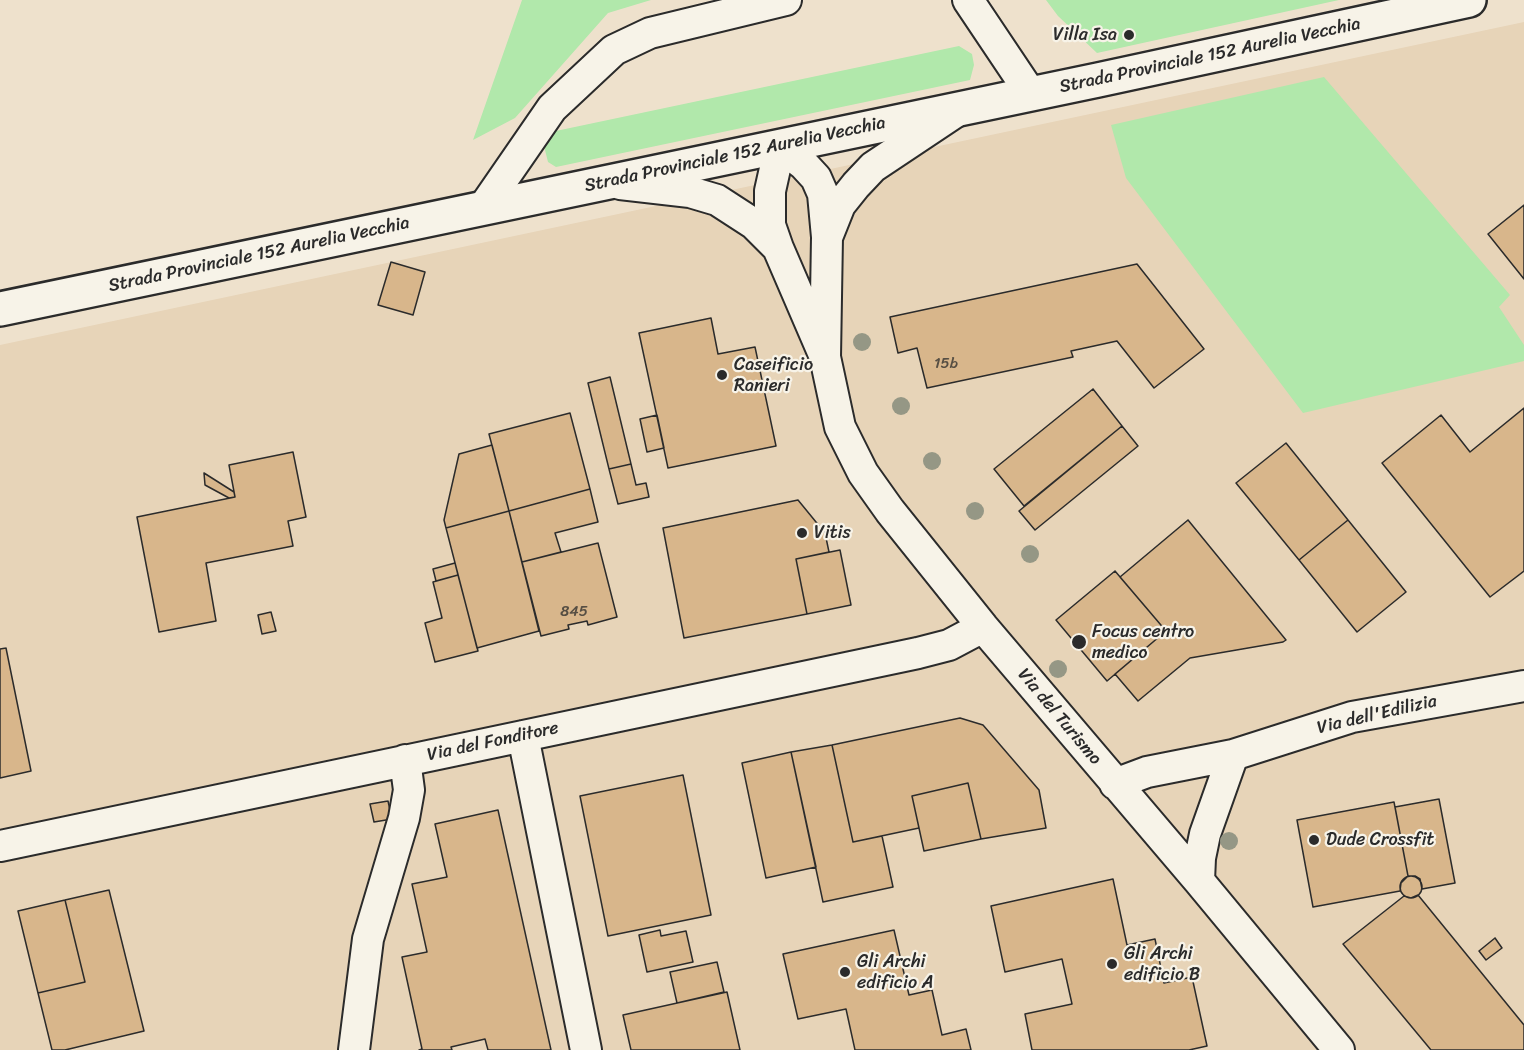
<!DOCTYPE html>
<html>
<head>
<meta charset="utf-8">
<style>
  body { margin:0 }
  canvas { display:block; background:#eee1cc }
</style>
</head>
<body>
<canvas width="1524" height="1050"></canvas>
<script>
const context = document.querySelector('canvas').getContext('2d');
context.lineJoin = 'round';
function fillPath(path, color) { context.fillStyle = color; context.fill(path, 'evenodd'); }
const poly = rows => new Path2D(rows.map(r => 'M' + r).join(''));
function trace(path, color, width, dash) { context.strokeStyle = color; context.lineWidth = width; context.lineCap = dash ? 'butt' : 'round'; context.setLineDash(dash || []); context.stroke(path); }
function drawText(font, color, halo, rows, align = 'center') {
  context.font = font + ' Sriracha,sans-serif'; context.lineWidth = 4.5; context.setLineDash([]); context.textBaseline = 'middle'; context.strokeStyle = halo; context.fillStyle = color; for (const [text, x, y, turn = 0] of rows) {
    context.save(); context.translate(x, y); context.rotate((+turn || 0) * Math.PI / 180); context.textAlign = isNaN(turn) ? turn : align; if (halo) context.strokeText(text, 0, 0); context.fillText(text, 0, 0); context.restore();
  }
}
const built = poly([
  [1524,22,1524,1050,0,1050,0,345]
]);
const green = poly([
  [522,0,651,0,608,13,515,118,473,140],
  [1046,0,1339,0,1097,53,1058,16],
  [959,46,972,54,974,65,970,80,556,167,548,162,544,146,551,132],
  [1324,77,1510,295,1499,307,1524,345,1524,361,1303,413,1126,178,1111,125]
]);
const building = poly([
  [1524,205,1524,279,1488,234,1524,205],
  [391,262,425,272,413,315,378,305,391,262],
  [1137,264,1204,349,1154,388,1117,341,1071,351,1073,357,927,388,917,348,898,353,890,317,1137,264],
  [711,318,718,354,755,347,776,446,668,468,639,333,711,318],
  [610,377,631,464,609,469,588,383,610,377],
  [1093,389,1122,426,1024,506,994,469,1093,389],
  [1524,408,1524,571,1490,597,1382,463,1441,415,1470,452,1524,408],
  [570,413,590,489,509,511,489,434,570,413],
  [657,415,664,448,647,452,640,419,657,415],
  [1122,426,1138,446,1035,530,1019,511,1122,426],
  [1286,443,1348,520,1299,560,1236,483,1286,443],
  [492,445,509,511,446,528,444,520,459,454,492,445],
  [293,452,306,517,288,521,293,546,206,563,216,621,159,632,137,517,235,497,229,465,293,452],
  [631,464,636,485,646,483,649,497,618,504,609,469,631,464],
  [204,473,234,492,235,497,229,498,205,485,204,473],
  [590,489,598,522,555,533,561,552,522,562,509,511,590,489],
  [798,500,825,533,829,552,796,559,807,614,684,638,663,528,798,500],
  [509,511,539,631,477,648,446,528,509,511],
  [1188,520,1286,640,1283,642,1190,658,1138,701,1115,674,1166,631,1120,577,1188,520],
  [1348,520,1406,592,1357,632,1299,560,1348,520],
  [598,543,617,617,588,625,587,621,568,625,569,629,541,636,522,562,598,543],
  [840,550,851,605,807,614,796,559,840,550],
  [455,563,458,575,436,581,433,569,455,563],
  [1115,571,1166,631,1107,681,1056,620,1115,571],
  [458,575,478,651,435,662,425,623,442,618,433,582,458,575],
  [271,612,276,631,262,634,258,615,271,612],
  [6,648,31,771,0,778,0,649,6,648],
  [960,718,983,725,1039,790,1046,828,981,839,968,783,912,796,919,828,853,842,832,745,960,718],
  [832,745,853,842,882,836,893,887,823,902,791,752,832,745],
  [791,752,816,867,766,878,742,763,791,752],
  [683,775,711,915,608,936,580,796,683,775],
  [968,783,981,839,924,851,912,796,968,783],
  [1439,799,1455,883,1422,889,1420,879,1415,876,1408,876,1395,807,1439,799],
  [388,801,392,819,374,822,370,804,388,801],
  [1394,802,1408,876,1401,883,1400,891,1313,907,1297,820,1394,802],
  [498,810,551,1050,488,1050,485,1039,451,1047,452,1050,419,1050,422,1049,402,957,427,952,412,884,447,877,435,824,498,810],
  '1400 887a11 11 0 1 1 22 0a11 11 0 1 1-22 0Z',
  [1113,879,1127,945,1155,939,1164,983,1192,977,1207,1046,1189,1050,1032,1050,1025,1014,1072,1004,1062,959,1005,972,991,906,1113,879],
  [109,890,144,1031,65,1050,52,1050,38,993,85,982,65,900,109,890],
  [1418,895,1524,1025,1524,1050,1431,1050,1343,944,1404,896,1411,898,1418,895],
  [65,900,85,982,38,993,18,911,65,900],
  [660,930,661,936,686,931,693,962,647,972,639,935,660,930],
  [894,930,909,995,932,990,942,1035,966,1029,971,1050,855,1050,846,1009,798,1019,783,954,894,930],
  [1495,938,1502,948,1486,960,1479,951,1495,938],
  [717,962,724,992,677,1003,670,972,717,962],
  [727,992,740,1050,631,1050,623,1015,727,992]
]);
const minor = poly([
  [968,0,1031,94],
  [620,184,690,192,717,200,754,224,778,248],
  [483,208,552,108,614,50,650,33,786,0],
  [828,235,840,205,856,185,873,167,957,111],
  [825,357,827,237,823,194,816,178,804,165,780,146,770,191,770,225,778,248,825,357,840,427,863,473,890,511,983,627,1199,881,1339,1050],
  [523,736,586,1050],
  [1115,784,1147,772,1233,755,1352,717,1524,686],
  [0,846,918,653,949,645,983,627],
  [1199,881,1200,858,1205,834,1233,755],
  [354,1050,368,939,404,818,409,790,405,760]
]);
const major = poly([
  [0,309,1098,80,1469,0]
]);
const trees = [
  [862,342],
  [901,406],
  [932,461],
  [975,511],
  [1030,554],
  [1058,669],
  [1229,841]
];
const markers = [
  [1129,35,6,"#2b2b2b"],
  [722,375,6,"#2b2b2b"],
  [802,533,6,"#2b2b2b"],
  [1079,642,8,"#2b2b2b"],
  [1314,840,6,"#2b2b2b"],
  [1112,964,6,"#2b2b2b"],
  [845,972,6,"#2b2b2b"]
];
const numberNames = [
  ["15b",946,364],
  ["845",574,612]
];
const poiNames = [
  ["Villa Isa",1117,35,"right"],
  ["Caseificio",734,365],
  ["Ranieri",734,386],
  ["Vitis",814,533],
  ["Focus centro",1092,632],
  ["medico",1092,653],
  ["Dude Crossfit",1326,840],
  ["Gli Archi",1124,954],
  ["edificio B",1124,975],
  ["Gli Archi",857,962],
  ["edificio A",857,983]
];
const streetNames = [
  ["Strada Provinciale 152 Aurelia Vecchia",1210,56,-12],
  ["Strada Provinciale 152 Aurelia Vecchia",735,155,-12],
  ["Strada Provinciale 152 Aurelia Vecchia",259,255,-12],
  ["Via dell'Edilizia",1377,715,-13],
  ["Via del Turismo",1059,717,50],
  ["Via del Fonditore",493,742,-12]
];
fillPath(built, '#e7d4b8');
fillPath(green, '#b1e8ab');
fillPath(building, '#d8b68b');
trace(building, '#2b2b2b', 1.5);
trace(minor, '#2b2b2b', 34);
trace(major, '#2b2b2b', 38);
trace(minor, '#f7f3e8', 30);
trace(major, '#f7f3e8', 33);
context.fillStyle = '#959785';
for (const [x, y] of trees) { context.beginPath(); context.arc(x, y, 9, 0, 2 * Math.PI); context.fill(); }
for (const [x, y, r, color] of markers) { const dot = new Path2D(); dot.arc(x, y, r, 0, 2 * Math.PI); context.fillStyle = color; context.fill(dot); trace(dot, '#f7f3e8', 2); }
drawText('15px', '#564e43', null, numberNames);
drawText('18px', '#2b2b2b', '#f7f3e8', poiNames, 'left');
drawText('18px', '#2b2b2b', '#f7f3e8', streetNames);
</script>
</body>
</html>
